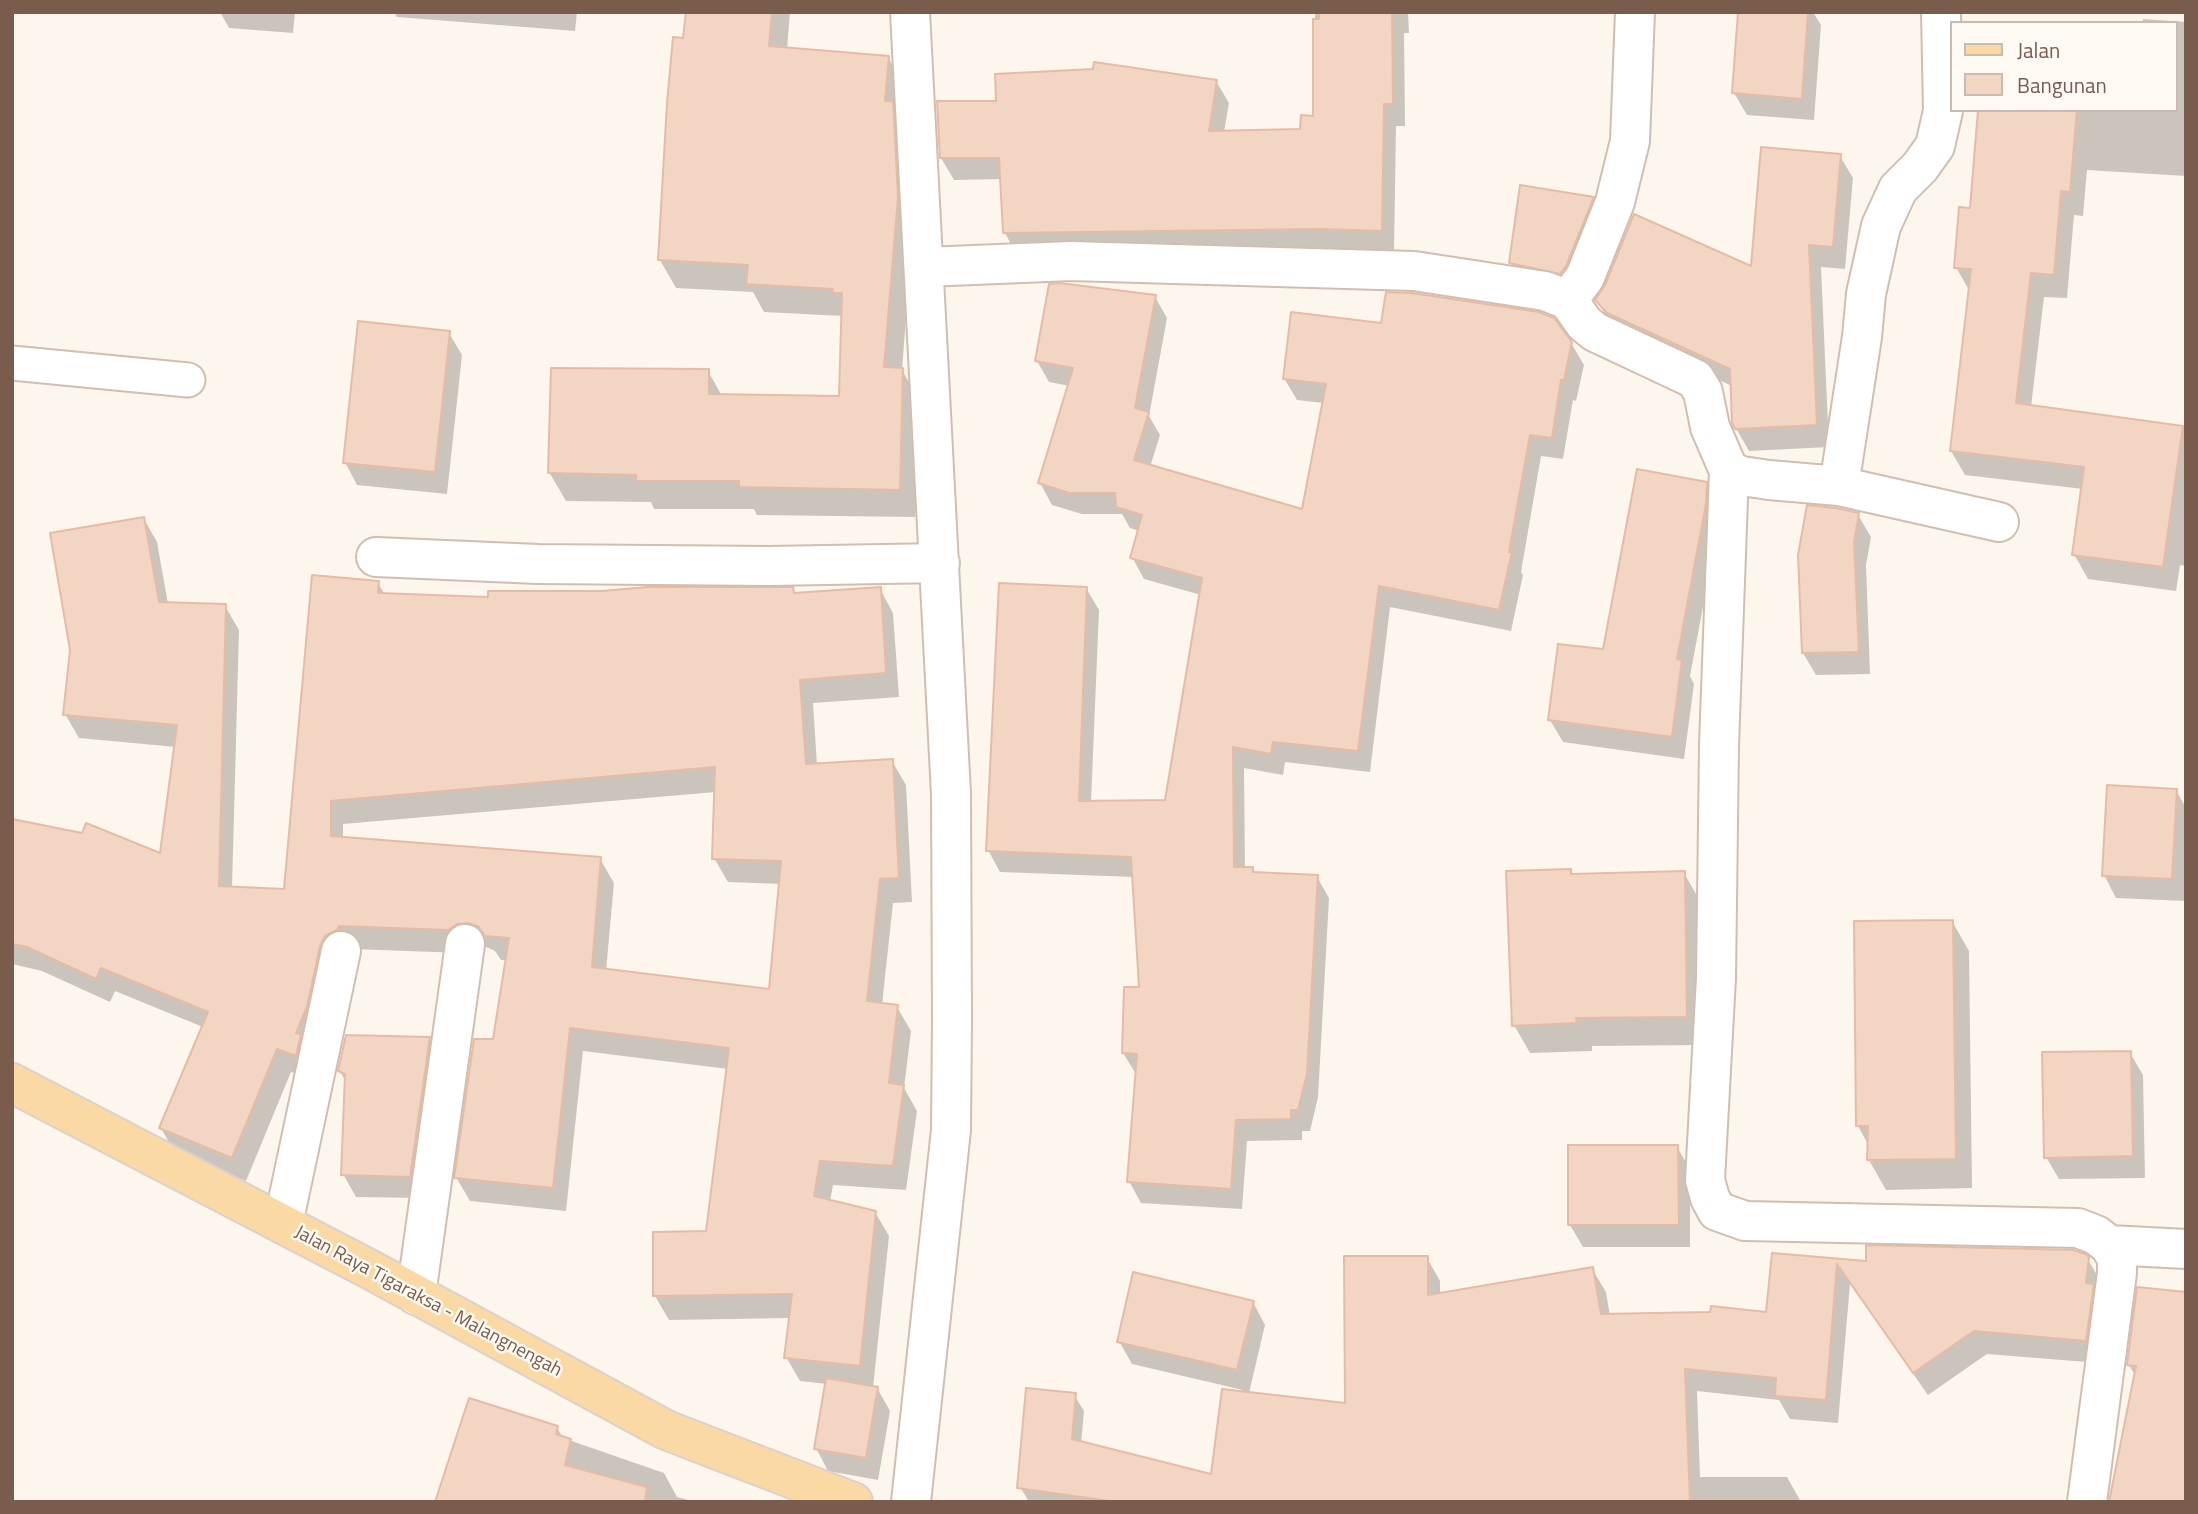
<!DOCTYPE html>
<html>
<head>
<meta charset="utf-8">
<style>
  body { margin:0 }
  #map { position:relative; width:2198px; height:1514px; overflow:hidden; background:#fdf6ec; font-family:"Titillium Web",sans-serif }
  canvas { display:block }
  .frame { position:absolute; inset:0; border:14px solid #7a5c4d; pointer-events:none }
  .legend { position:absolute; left:1950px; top:21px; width:228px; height:91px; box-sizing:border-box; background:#fffaf3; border:2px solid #cabbb1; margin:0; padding:9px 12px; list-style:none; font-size:21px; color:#7a5c4d }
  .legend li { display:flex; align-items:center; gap:14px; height:35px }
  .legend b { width:35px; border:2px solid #cabbb1 }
</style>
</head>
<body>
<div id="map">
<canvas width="2198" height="1514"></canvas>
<div class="frame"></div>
<ul class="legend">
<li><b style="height:9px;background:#fbd9a5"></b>Jalan</li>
<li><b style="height:19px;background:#f3d5c3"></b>Bangunan</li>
</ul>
</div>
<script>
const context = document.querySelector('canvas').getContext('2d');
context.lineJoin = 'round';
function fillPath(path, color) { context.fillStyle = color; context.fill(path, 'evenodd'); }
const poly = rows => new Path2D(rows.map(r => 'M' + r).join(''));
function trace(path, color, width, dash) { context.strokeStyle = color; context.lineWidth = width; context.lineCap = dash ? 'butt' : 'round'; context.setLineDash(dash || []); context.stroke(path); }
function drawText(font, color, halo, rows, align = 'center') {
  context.font = font + ' "Titillium Web",sans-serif'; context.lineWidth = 5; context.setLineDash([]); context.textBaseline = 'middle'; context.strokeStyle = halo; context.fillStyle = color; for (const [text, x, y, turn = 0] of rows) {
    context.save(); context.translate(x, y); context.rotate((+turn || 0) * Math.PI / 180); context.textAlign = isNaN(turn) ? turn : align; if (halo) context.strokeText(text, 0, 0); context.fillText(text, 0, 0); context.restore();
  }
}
const shadow = poly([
  [220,12,295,12,293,33,229,28],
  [394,12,577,12,575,31,397,17],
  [687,12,790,12,787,49,888,57,904,86,913,227,902,370,918,398,915,517,757,515,754,509,654,509,651,502,566,501,549,472,708,371,722,396,841,398,843,316,764,312,753,292,676,288,660,260],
  [1315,12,1408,12,1409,33,1404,33,1405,126,1396,126,1394,252,1017,255,1005,233,1002,179,954,180,941,158,998,103,1216,81,1229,103,1224,132,1302,131,1315,117],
  [1740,12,1813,12,1821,25,1814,120,1747,115,1734,93],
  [2143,19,2186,22,2186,176,2087,170,2083,216,2074,215,2067,298,2044,297,2031,407,2186,428,2186,566,2180,565,2176,591,2088,579,2074,554,2083,489,1965,475,1951,451,1970,292,1956,267,1972,210,1979,110,2175,110,2175,23,2143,23],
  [1840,156,1853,178,1845,269,1821,267,1829,447,1749,451,1736,428,1732,386,1621,335,1610,323,1597,300,1753,268],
  [1593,198,1605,220,1578,289,1524,285,1511,263],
  [1155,297,1167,318,1149,416,1160,435,1150,467,1303,511,1324,403,1297,400,1284,378,1382,325,1571,343,1584,365,1576,401,1573,400,1563,459,1541,456,1521,572,1523,575,1511,631,1390,607,1370,772,1285,762,1283,775,1244,768,1245,869,1252,869,1255,874,1317,877,1329,898,1318,1097,1310,1131,1302,1131,1302,1140,1247,1141,1242,1209,1141,1203,1129,1181,1136,1074,1123,1053,1141,989,1134,877,1000,872,988,850,1086,588,1099,610,1091,802,1167,802,1201,595,1144,579,1132,557,1139,531,1130,528,1122,514,1082,514,1052,505,1040,483,1070,386,1049,382,1037,361],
  [449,333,462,355,447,494,357,485,345,462],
  [1706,484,1719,506,1718,527,1690,676,1694,684,1684,759,1563,742,1550,720,1604,651],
  [1858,515,1871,537,1866,565,1870,674,1816,675,1803,653],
  [144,519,157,542,168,604,225,606,239,630,232,888,286,891,378,583,385,595,490,599,792,589,796,595,880,589,893,613,899,697,813,703,817,765,892,761,906,785,912,902,893,903,882,1005,897,1007,911,1031,904,1088,917,1111,906,1190,833,1185,830,1201,875,1212,889,1236,873,1388,877,1388,890,1411,878,1480,828,1471,816,1448,827,1384,800,1381,786,1357,791,1318,669,1320,655,1296,707,1233,728,1069,583,1051,566,1211,470,1201,456,1177,495,1041,507,960,501,960,495,951,484,946,462,953,352,949,310,1079,291,1072,246,1181,174,1152,161,1128,203,1027,115,991,110,1002,42,971,12,964,12,821,162,855,176,747,79,738,65,714],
  [716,792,714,858,728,882,781,884,771,991,606,971,614,883,600,859,343,838,343,824],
  [2176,790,2186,808,2186,901,2116,898,2104,875],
  [1570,871,1572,875,1684,873,1700,901,1703,1045,1592,1046,1592,1051,1530,1053,1514,1025],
  [1952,921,1969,951,1972,1188,1886,1190,1869,1160,1869,1146,1858,1126],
  [429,1039,442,1061,423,1198,356,1197,343,1174,347,1084,340,1071],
  [2130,1053,2143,1075,2145,1178,2059,1179,2046,1157],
  [1569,1147,1677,1147,1690,1169,1690,1247,1583,1247,1570,1225],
  [1773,1254,1868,1263,2087,1258,2101,1282,2099,1363,1987,1354,1928,1395,1850,1284,1838,1423,1790,1419,1779,1400,1697,1391,1700,1477,1787,1477,1801,1502,1213,1502,1243,1390,1132,1364,1119,1341,1253,1302,1265,1325,1249,1393,1346,1405,1427,1258,1440,1281,1440,1295,1592,1269,1606,1292,1610,1316,1768,1313],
  [2186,1293,2136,1377,2129,1365],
  [1074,1395,1084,1411,1081,1444,1204,1502,1029,1502,1019,1485],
  [557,1428,563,1438,664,1473,677,1497,696,1502,437,1502]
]);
const building = poly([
  [686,12,772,12,769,46,889,56,885,101,893,101,898,197,884,367,903,368,900,490,739,487,739,481,636,481,636,475,548,473,551,368,709,369,709,394,839,396,842,293,832,293,833,289,746,284,748,265,658,260,667,103,673,37,683,38,686,12],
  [1319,12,1392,12,1393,104,1384,104,1382,231,1320,229,1003,233,999,158,940,158,937,101,996,101,995,74,1093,69,1094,62,1217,80,1209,131,1300,129,1301,115,1313,116,1313,19,1319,19,1319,12],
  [1738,12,1808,12,1802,99,1732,93,1738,12],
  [1978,110,2077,110,2070,192,2061,191,2054,275,2031,273,2016,403,2183,426,2163,567,2072,555,2084,467,1950,451,1971,269,1954,268,1959,207,1970,208,1978,110],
  [1761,147,1841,154,1833,247,1809,245,1817,425,1735,429,1732,423,1730,369,1607,313,1595,300,1605,285,1634,214,1751,266,1761,147],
  [1520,185,1594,197,1566,266,1560,274,1509,263,1520,185],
  [1059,283,1156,295,1135,408,1149,412,1134,460,1302,509,1326,384,1283,379,1291,312,1381,323,1386,292,1412,293,1539,312,1554,318,1572,342,1564,380,1561,380,1552,438,1530,435,1509,552,1512,552,1499,610,1379,586,1358,751,1273,742,1271,754,1233,747,1234,867,1253,867,1253,872,1318,875,1307,1074,1298,1110,1291,1110,1291,1119,1236,1120,1231,1189,1127,1182,1137,1054,1122,1053,1124,987,1139,987,1131,857,986,851,999,583,1087,587,1079,801,1165,800,1202,578,1130,558,1142,515,1116,507,1115,493,1069,493,1038,483,1073,368,1035,361,1049,284,1059,283],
  [358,321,450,331,435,472,343,463,358,321],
  [1637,469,1707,482,1706,504,1677,659,1682,660,1672,737,1548,720,1558,644,1603,649,1637,469],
  [1807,505,1836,508,1859,513,1854,542,1859,652,1802,653,1798,555,1807,505],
  [144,517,159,602,226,604,219,886,284,889,312,575,379,581,378,593,488,597,488,591,602,591,647,587,793,587,794,593,881,587,886,673,800,680,806,764,893,759,899,878,880,879,867,1001,898,1005,889,1083,904,1085,893,1166,820,1161,814,1196,876,1211,860,1366,784,1358,792,1294,653,1296,653,1232,706,1231,729,1048,570,1028,553,1188,454,1178,474,1039,493,1039,509,938,485,936,479,927,469,923,457,924,448,930,339,926,337,930,325,936,320,946,307,1007,296,1033,301,1034,296,1056,277,1049,232,1158,159,1128,208,1012,101,968,96,979,27,947,12,944,12,819,82,833,86,823,160,853,177,725,63,715,70,650,50,533,144,517],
  [715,767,712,859,781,861,769,989,592,967,601,857,331,836,331,801,715,767],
  [2107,785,2177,789,2172,879,2102,876,2107,785],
  [1571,869,1571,874,1685,871,1687,1017,1576,1018,1577,1023,1512,1026,1506,871,1571,869],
  [1953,920,1956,1159,1867,1160,1868,1126,1856,1126,1854,921,1953,920],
  [346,1035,430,1037,410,1177,341,1175,345,1074,338,1071,346,1035],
  [2131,1051,2133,1156,2044,1158,2042,1052,2131,1051],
  [1568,1145,1678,1145,1679,1225,1568,1225,1568,1145],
  [1866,1245,2074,1250,2085,1254,2089,1257,2086,1283,2094,1284,2086,1341,1974,1331,1913,1373,1837,1264,1826,1400,1775,1396,1776,1378,1685,1369,1690,1502,1117,1502,1017,1488,1026,1388,1076,1393,1072,1439,1211,1474,1222,1389,1345,1403,1344,1256,1428,1256,1428,1295,1593,1267,1601,1314,1710,1312,1711,1306,1766,1312,1772,1253,1866,1261,1866,1245],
  [1133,1272,1254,1301,1237,1370,1117,1342,1133,1272],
  [2137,1287,2186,1292,2186,1502,2109,1502,2136,1366,2127,1365,2137,1287],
  [826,1378,878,1387,866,1458,814,1449,826,1378],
  [469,1398,558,1426,556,1434,571,1439,565,1465,647,1487,645,1502,435,1502,469,1398]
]);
const service = poly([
  [12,363,188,380]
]);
const minor = poly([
  [910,12,951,794,952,1019,951,1130,911,1502],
  [925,267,1071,261,1414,271,1545,291,1568,300,1584,323,1595,332,1695,379,1703,392,1710,427,1729,471,1742,476,1769,480,1839,486,1999,522],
  [1568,300,1585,277,1615,202,1630,141,1635,12],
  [1729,471,1719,746,1716,978,1705,1180,1710,1198,1717,1211,1745,1221,2078,1228,2096,1235,2109,1245,2117,1258,2117,1273,2087,1502],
  [1839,486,1862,337,1866,294,1881,226,1898,189,1920,167,1935,146,1943,111,1941,12],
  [376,557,538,564,769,566,940,563],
  [283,1224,341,951],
  [2109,1245,2186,1249],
  [416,1295,465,944]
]);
const primary = poly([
  [12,1083,371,1270,666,1430,853,1502]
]);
const streetNames = [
  ["Jalan Raya Tigaraksa - Malangnengah",428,1302,28]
];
fillPath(shadow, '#0003');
fillPath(building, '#f3d5c3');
trace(building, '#e6bba3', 2);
trace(service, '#d1beb0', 37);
trace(minor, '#d1beb0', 42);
trace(primary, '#dad1cd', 42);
trace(service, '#fff', 33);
trace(minor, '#fff', 38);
trace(primary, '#fbd9a5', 38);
drawText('19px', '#7a5c4d', '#fffaf3', streetNames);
</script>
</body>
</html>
